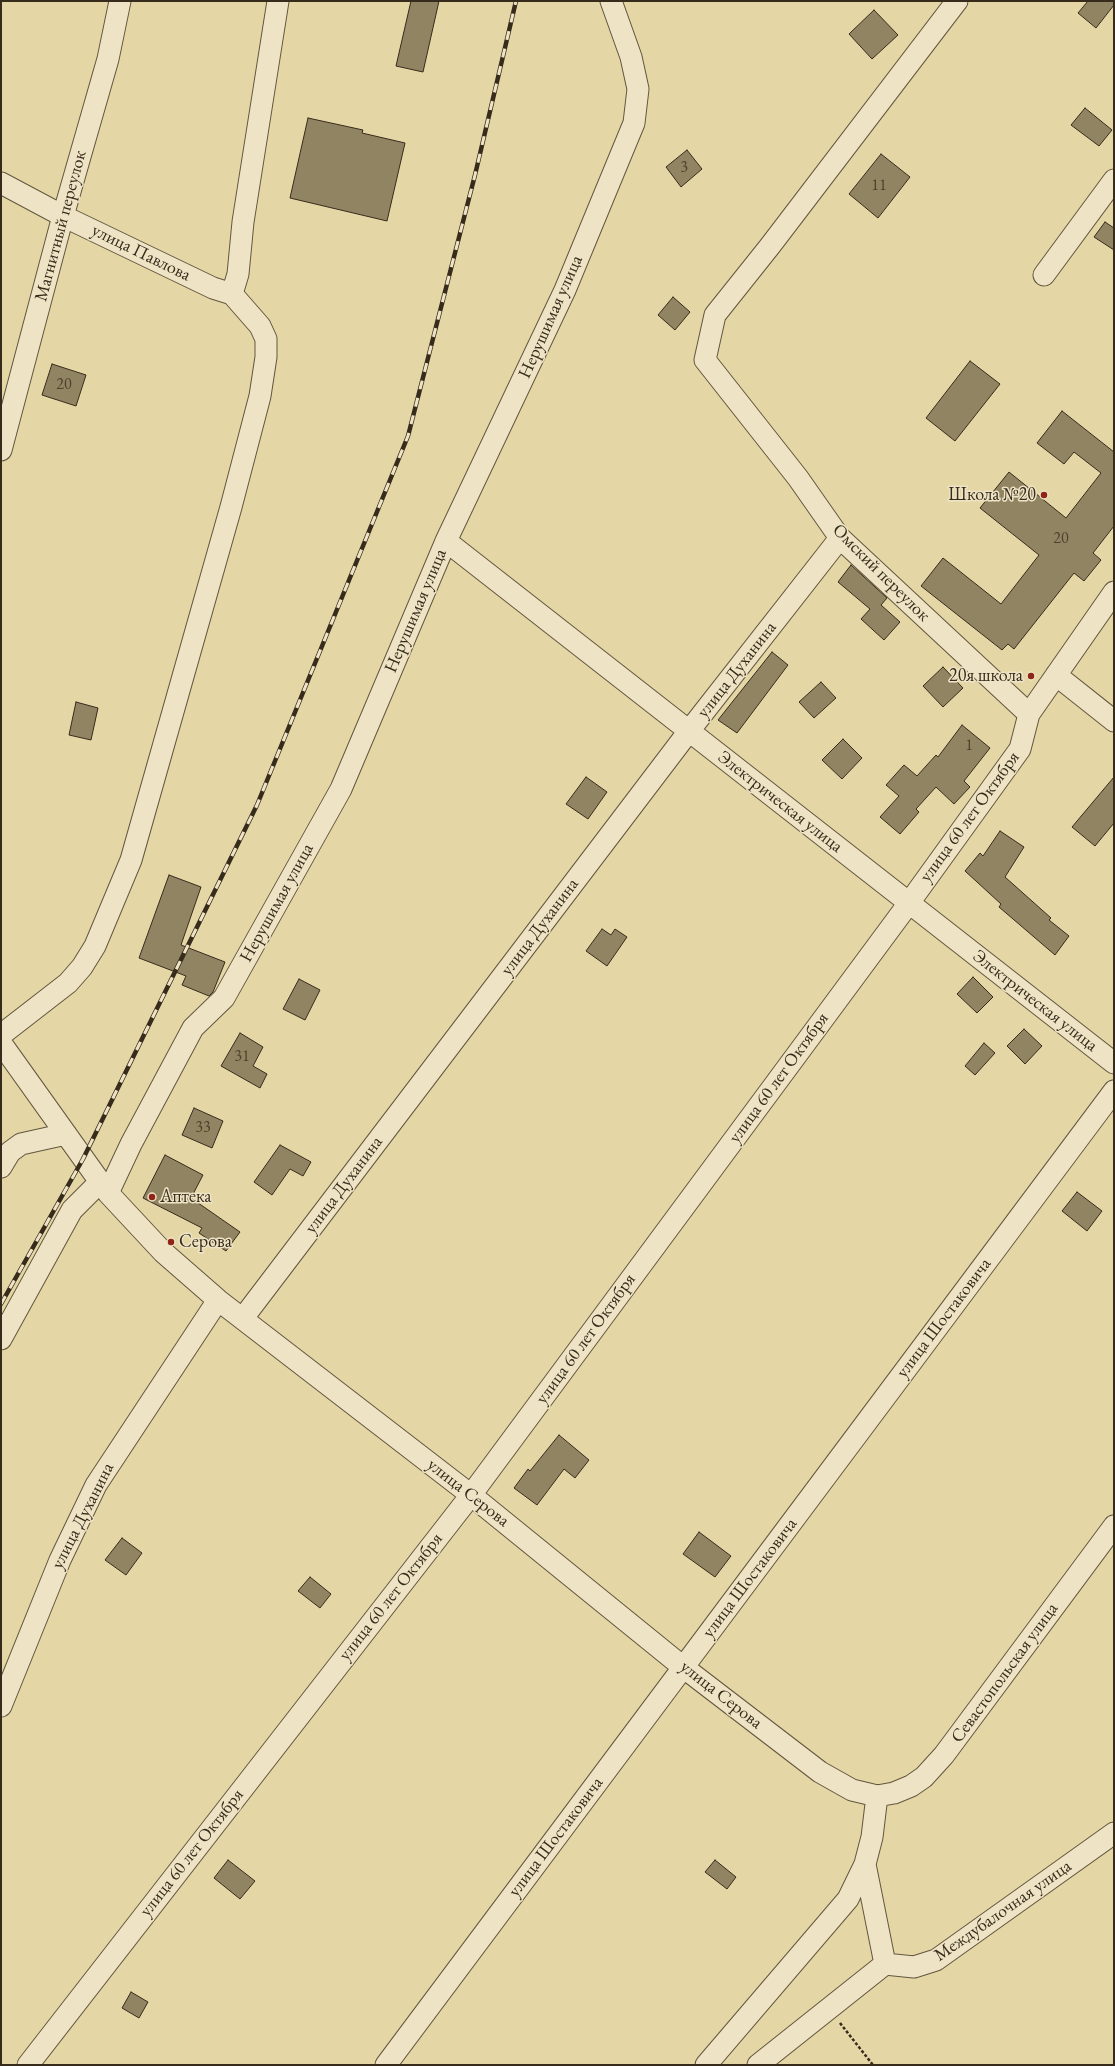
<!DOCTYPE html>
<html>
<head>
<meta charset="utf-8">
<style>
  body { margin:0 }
  #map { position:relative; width:1115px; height:2066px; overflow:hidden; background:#e5d6a6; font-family:"EB Garamond",serif }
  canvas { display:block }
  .frame { position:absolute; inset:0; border:2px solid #372b1b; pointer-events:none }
</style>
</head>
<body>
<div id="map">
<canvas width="1115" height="2066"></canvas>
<div class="frame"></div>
</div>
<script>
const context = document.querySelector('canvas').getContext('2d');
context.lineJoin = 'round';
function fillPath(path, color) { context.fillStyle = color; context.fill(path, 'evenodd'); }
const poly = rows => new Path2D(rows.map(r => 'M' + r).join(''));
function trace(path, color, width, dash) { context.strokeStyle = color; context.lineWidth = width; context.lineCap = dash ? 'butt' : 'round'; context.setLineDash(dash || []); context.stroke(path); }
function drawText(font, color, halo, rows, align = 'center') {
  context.font = font + ' "EB Garamond",serif'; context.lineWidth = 3; context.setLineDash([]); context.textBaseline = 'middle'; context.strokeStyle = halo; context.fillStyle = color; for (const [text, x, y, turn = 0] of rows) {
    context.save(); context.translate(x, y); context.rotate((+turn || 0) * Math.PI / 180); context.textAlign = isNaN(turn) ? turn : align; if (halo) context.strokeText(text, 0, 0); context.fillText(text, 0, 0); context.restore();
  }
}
const building = poly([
  [411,1,439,1,423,72,396,66,411,1],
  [1088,1,1114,1,1114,5,1096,28,1078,13,1088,1],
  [874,10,898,35,872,59,849,34,874,10],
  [1085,108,1112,130,1099,146,1071,125,1085,108],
  [308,118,363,130,362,133,405,143,387,221,290,198,308,118],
  [687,150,702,169,681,187,666,167,687,150],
  [881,154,910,177,878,218,849,194,881,154],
  [1105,222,1114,228,1114,250,1094,237,1105,222],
  [673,297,690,312,675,330,658,315,673,297],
  [970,361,1000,384,955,441,926,418,970,361],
  [52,364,86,375,76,406,42,395,52,364],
  [1062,411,1114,452,1114,526,1093,553,1101,560,1084,581,1074,573,1014,649,1008,644,1002,650,921,586,943,558,1001,604,1039,555,980,508,1009,472,1066,518,1101,473,1074,452,1064,464,1037,443,1062,411],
  [851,565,887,598,881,605,900,622,884,640,861,619,870,609,838,582,851,565],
  [772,652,788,665,737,733,718,720,772,652],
  [943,667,963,688,943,707,923,686,943,667],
  [821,682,836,698,814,718,799,702,821,682],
  [76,702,98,708,91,740,69,735,76,702],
  [962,725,990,748,964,781,970,787,954,804,936,787,916,809,919,812,900,834,880,817,899,796,886,785,904,765,917,776,936,755,938,757,962,725],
  [843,739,862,758,842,779,822,760,843,739],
  [586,777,607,792,588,819,566,804,586,777],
  [1114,777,1114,823,1095,846,1072,827,1114,777],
  [1000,831,1024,847,1005,877,1051,918,1049,920,1069,936,1055,955,999,907,1001,904,965,871,980,853,983,856,1000,831],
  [169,875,201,887,181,945,225,962,213,992,209,996,182,985,186,976,139,958,169,875],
  [602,929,611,935,615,929,627,937,607,966,586,951,602,929],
  [973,977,993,997,977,1013,957,994,973,977],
  [299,979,320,990,305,1020,283,1009,299,979],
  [1024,1029,1042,1046,1025,1064,1007,1046,1024,1029],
  [240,1033,263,1047,253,1066,267,1074,260,1088,221,1066,240,1033],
  [984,1043,995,1053,975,1075,965,1066,984,1043],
  [194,1108,223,1121,212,1148,182,1135,194,1108],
  [280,1145,311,1162,303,1176,290,1169,272,1195,254,1182,280,1145],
  [165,1155,203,1175,191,1198,240,1232,226,1251,199,1233,202,1228,143,1198,165,1155],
  [1077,1192,1102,1211,1087,1231,1062,1211,1077,1192],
  [559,1435,589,1460,575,1478,564,1469,537,1505,514,1488,528,1469,530,1471,559,1435],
  [699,1532,731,1556,715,1577,683,1554,699,1532],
  [122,1538,142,1553,126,1575,105,1560,122,1538],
  [310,1577,331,1594,320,1608,298,1591,310,1577],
  [228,1860,255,1881,240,1899,214,1878,228,1860],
  [715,1860,736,1877,727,1889,705,1872,715,1860],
  [131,1992,148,2002,139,2018,122,2008,131,1992]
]);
const path = poly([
  [840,2023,873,2065]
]);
const minor = poly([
  [957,1,770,246,715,315,705,360,798,478,840,538,1029,714],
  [1,183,63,216,213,288,232,294,260,326,266,339,266,357,260,396,231,507,131,860,95,946,82,967,68,983,1,1035],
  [1044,275,1114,180],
  [232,294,238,274,243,222,278,1],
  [1,450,63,216,108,59,120,1],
  [446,541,1114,1063],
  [1056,675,1114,721],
  [1,1043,108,1193,163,1252,218,1300,471,1495,683,1667,820,1772,852,1790,877,1796,894,1793,911,1786,924,1777,944,1755,1114,1526],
  [1,1167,10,1152,21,1144,66,1134],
  [108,1193,131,1144,193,1028,224,998,341,789,446,541,565,290,634,123,638,89,631,57,611,1],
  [243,1318,689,731,840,538],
  [1,1339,72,1210,100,1182],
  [1,1706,60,1560,96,1485,218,1300],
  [865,1864,885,1964],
  [885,1964,914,1967,936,1960,1114,1833],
  [28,2065,471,1495,909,903,1020,749,1029,714,1114,592],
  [386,2065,1114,1091],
  [706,2065,848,1899,865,1864,872,1837,877,1796],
  [758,2065,885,1964]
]);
const rail = poly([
  [1,1304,83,1159,257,805,408,436,475,175,516,1]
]);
const markers = [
  [1044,495,4,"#8f2418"],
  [1031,676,4,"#8f2418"],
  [152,1197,4,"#8f2418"],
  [171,1242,4,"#8f2418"]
];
const numberNames = [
  ["3",684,168],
  ["11",879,186],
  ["20",64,385],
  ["20",1061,539],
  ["1",969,746],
  ["31",242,1057],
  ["33",203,1128]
];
const streetNames = [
  ["Магнитный переулок",61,226,-75],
  ["улица Павлова",141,253,26],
  ["Нерушимая улица",551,317,-66],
  ["Омский переулок",881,573,45],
  ["Нерушимая улица",416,611,-67],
  ["улица Духанина",737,670,-52],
  ["Электрическая улица",780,802,38],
  ["улица 60 лет Октября",970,817,-54],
  ["Нерушимая улица",277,903,-61],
  ["улица Духанина",540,927,-53],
  ["Электрическая улица",1035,1001,38],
  ["улица 60 лет Октября",779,1078,-54],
  ["улица Духанина",344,1185,-53],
  ["улица Шостаковича",944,1318,-53],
  ["улица 60 лет Октября",586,1339,-54],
  ["улица Серова",468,1493,38],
  ["улица Духанина",83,1516,-63],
  ["улица Шостаковича",750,1578,-53],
  ["улица 60 лет Октября",391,1597,-52],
  ["Севастопольская улица",1005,1673,-54],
  ["улица Серова",721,1695,38],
  ["улица Шостаковича",556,1837,-53],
  ["улица 60 лет Октября",192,1853,-52],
  ["Междубалочная улица",1003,1911,-35]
];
const poiNames = [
  ["Школа №20",1036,495],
  ["20я школа",1023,676],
  ["Аптека",160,1197,"left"],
  ["Серова",179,1242,"left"]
];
fillPath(building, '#918463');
trace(building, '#372b1b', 1);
trace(minor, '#62563e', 23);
trace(path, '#372b1b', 2.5, [3, 2]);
trace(minor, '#eee4c5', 21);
trace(rail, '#372b1b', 4.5);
trace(rail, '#eee4c5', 3, [9]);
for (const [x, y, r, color] of markers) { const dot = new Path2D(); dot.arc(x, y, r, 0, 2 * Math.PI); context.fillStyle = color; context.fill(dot); trace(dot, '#eee4c5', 1.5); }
drawText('16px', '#4e412d', null, numberNames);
drawText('18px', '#372b1b', '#eee4c5', streetNames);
drawText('18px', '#372b1b', '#eee4c5', poiNames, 'right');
</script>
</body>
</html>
